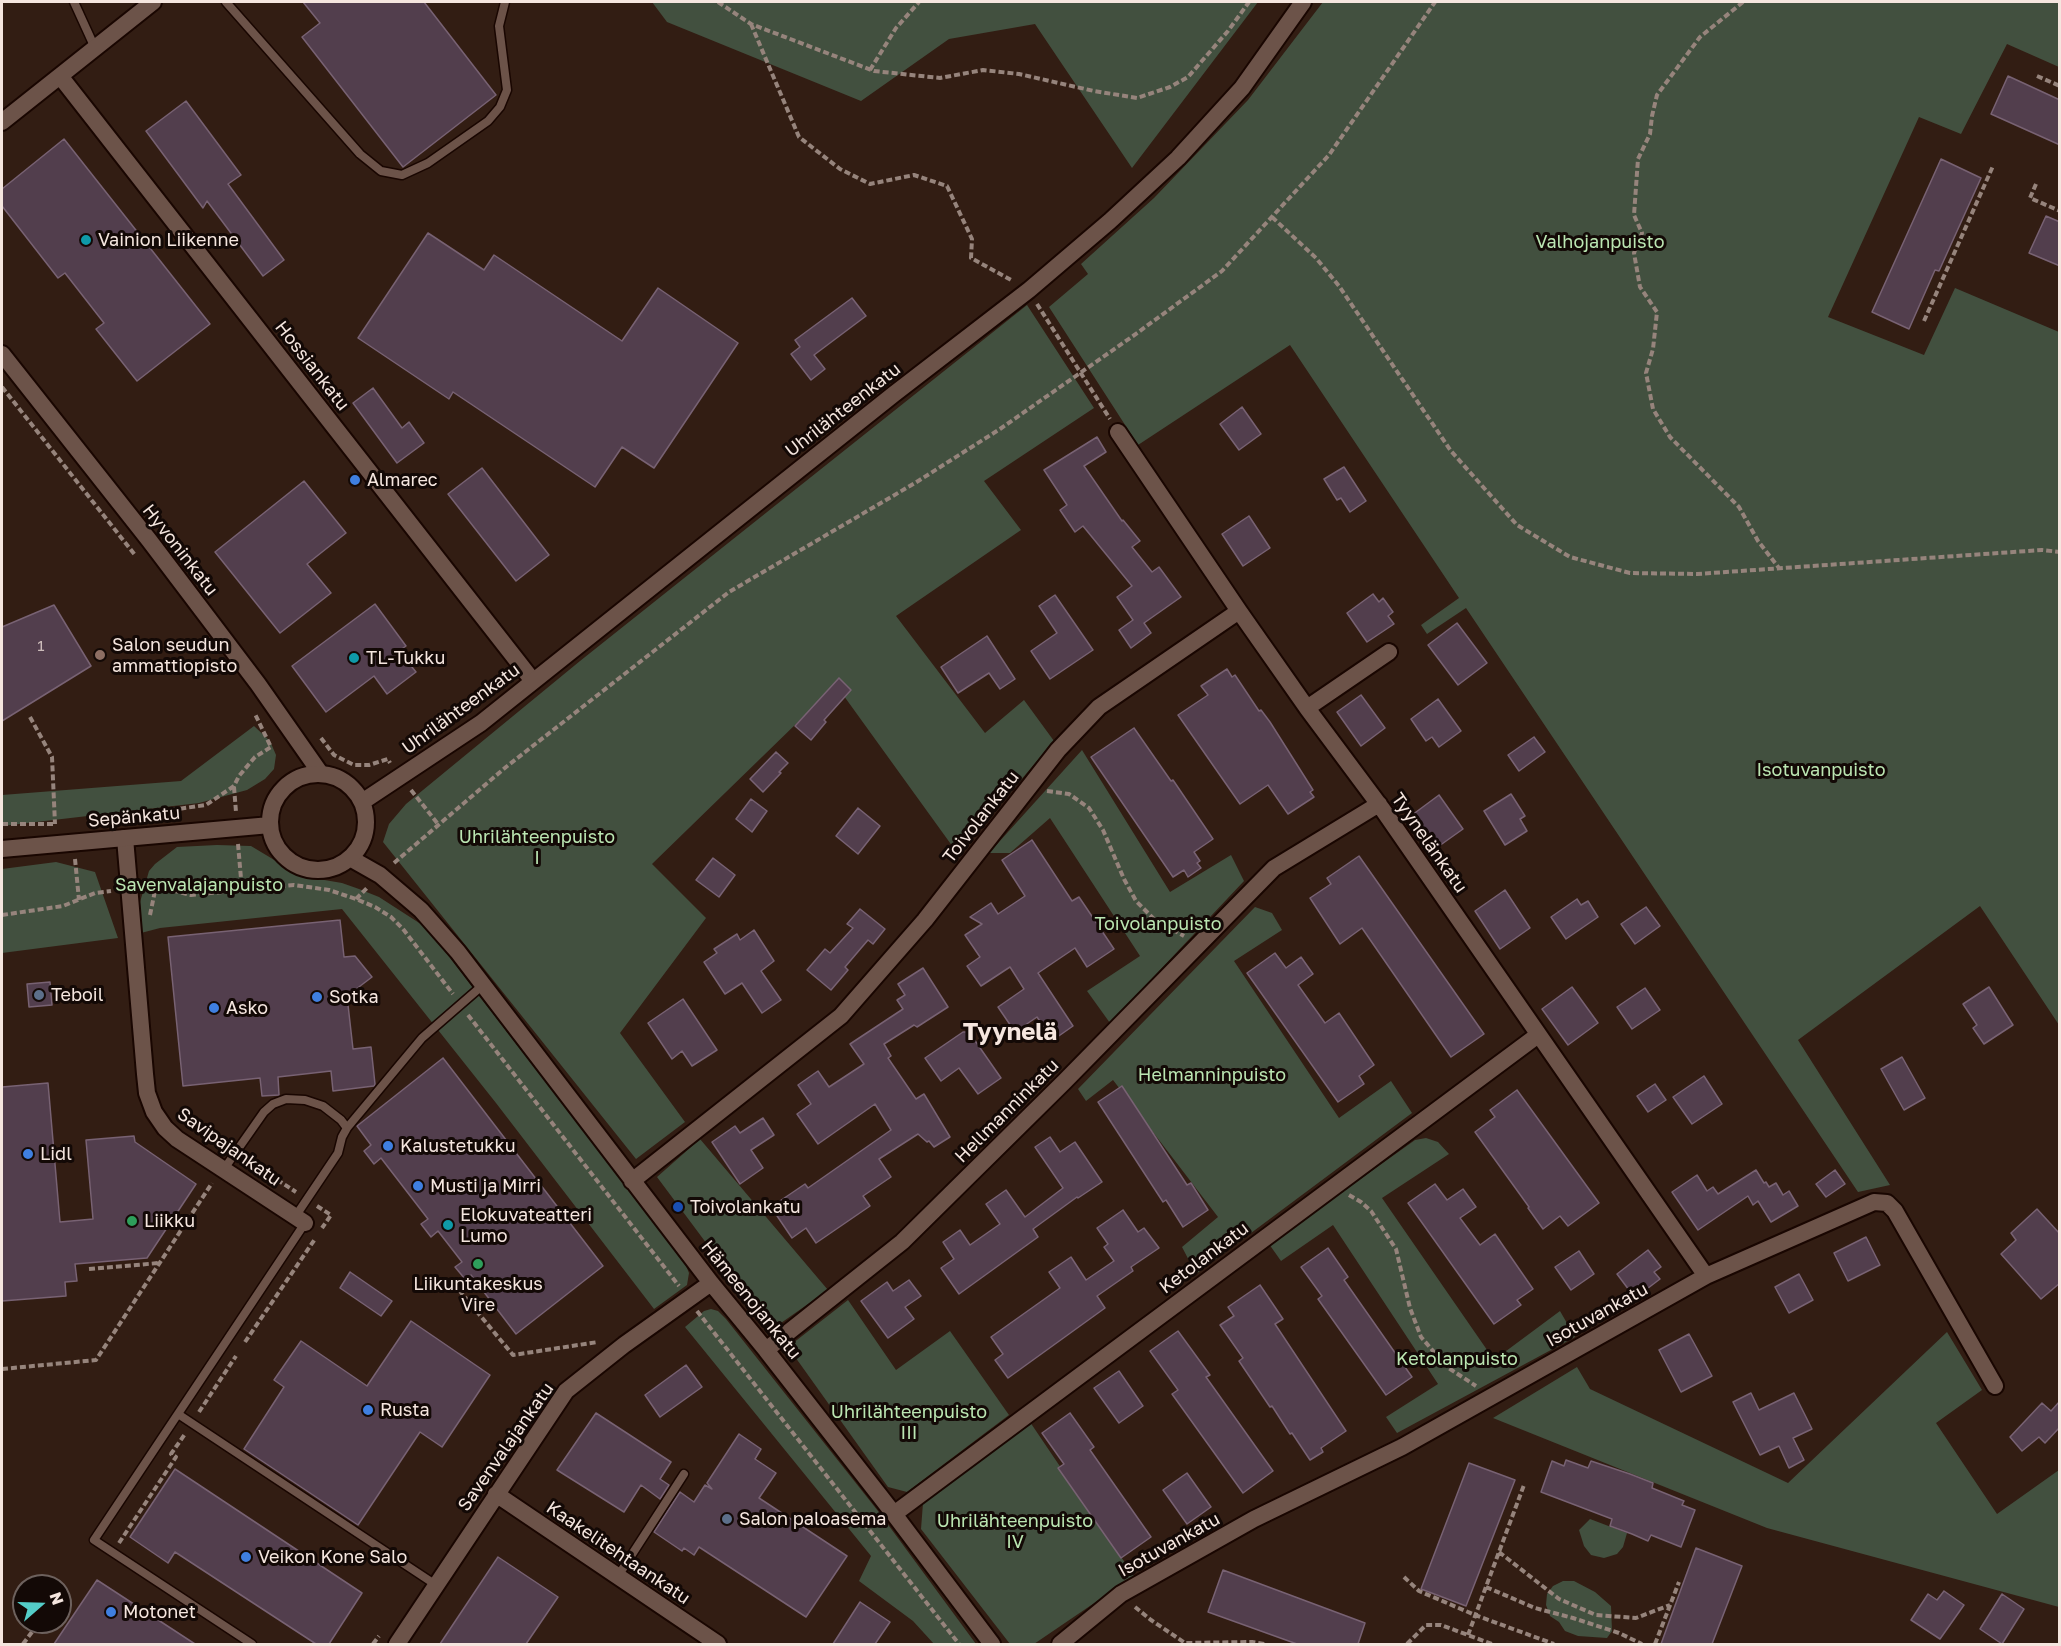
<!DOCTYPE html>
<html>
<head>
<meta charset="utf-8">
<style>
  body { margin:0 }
  #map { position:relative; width:2061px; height:1646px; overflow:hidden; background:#321d13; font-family:"Golos Text",sans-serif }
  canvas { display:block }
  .frame { position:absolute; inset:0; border:3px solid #f5e6df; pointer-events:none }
  .north { position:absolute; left:12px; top:1574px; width:60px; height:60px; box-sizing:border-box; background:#130906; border:2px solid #6d615d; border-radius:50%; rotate:70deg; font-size:16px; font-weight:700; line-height:24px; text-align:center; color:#f5e6df }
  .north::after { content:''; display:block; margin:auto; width:21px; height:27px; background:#54cdc8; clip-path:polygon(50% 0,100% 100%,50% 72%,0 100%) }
</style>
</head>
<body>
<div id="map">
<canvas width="2061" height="1646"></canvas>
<div class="frame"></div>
<div class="north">N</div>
</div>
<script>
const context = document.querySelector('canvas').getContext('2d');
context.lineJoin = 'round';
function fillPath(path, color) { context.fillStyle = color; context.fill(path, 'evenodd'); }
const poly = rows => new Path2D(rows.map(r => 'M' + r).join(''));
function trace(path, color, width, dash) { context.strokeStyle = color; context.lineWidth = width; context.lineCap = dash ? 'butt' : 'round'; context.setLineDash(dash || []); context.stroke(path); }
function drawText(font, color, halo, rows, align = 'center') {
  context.font = font + ' "Golos Text",sans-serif'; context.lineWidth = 6; context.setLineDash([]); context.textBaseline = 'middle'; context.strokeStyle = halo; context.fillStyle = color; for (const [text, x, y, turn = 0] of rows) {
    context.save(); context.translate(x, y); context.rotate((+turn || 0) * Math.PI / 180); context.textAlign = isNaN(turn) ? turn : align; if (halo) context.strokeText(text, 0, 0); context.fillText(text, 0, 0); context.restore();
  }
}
const green = poly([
  [652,2,1258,2,1132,168,1035,24,949,39,861,101,667,22],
  [1323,2,2059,2,2059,67,2007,44,1961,134,1919,117,1828,317,1924,355,1955,288,2059,332,2059,1025,1980,906,1798,1040,1890,1185,1858,1192,1466,608,1427,634,1421,625,1459,598,1290,345,1138,445,1049,307,1088,274,1081,264,1154,198,1248,100],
  [1027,305,1094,408,984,481,1021,530,896,616,985,733,1024,700,1054,741,958,854,836,685,652,864,706,918,620,1033,685,1122,636,1159,383,842,389,824,406,804,580,661],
  [254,726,270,741,276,755,274,769,265,779,247,790,199,803,2,826,2,795,181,781],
  [1082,750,1170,892,1231,855,1244,881,1110,1023,1087,991,1140,956,1050,818,1010,853,989,853],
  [217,845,251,846,301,876,342,883,359,889,379,897,427,928,684,1261,689,1273,687,1285,654,1309,496,1103,342,909,160,928,141,933,140,902,149,871,155,864,177,847],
  [56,862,95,872,118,938,2,953,2,869],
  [1255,907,1272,913,1282,930,1234,961,1339,1118,1391,1081,1412,1113,1196,1274,1182,1247,1218,1217,1113,1080,1086,1101,1078,1089],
  [1426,1138,1438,1142,1449,1154,1382,1198,1494,1360,1560,1311,1575,1337,1397,1433,1386,1417,1438,1384,1333,1225,1281,1261,1269,1244,1415,1140],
  [700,1139,828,1290,771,1330,657,1177],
  [848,1300,896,1370,950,1331,1009,1415,907,1492,888,1487,788,1347],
  [711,1309,718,1311,726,1319,878,1511,976,1644,934,1644,913,1621,859,1581,871,1556,685,1327,704,1311],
  [1947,1332,1982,1390,1936,1423,1997,1514,2059,1470,2059,1607,1767,1528,1493,1418,1577,1367,1590,1389,1788,1483],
  [1030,1422,1134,1576,1034,1644,1010,1644,921,1529,923,1503],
  [1590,1519,1627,1533,1623,1547,1617,1554,1604,1558,1591,1555,1584,1546,1579,1530],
  [1563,1581,1574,1581,1595,1592,1611,1606,1612,1631,1607,1638,1578,1636,1565,1631,1559,1622,1550,1616,1546,1605,1547,1594,1553,1586]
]);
const building = poly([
  [303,2,424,2,496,95,403,167,302,37,320,23,303,2],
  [2008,76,2060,100,2060,145,1991,114,2008,76],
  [186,101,241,175,228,184,284,260,263,276,207,201,203,208,146,131,186,101],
  [64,139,210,324,137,381,96,329,104,323,65,273,58,278,2,206,2,189,64,139],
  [1941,159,1981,178,1939,271,1935,270,1909,329,1872,312,1941,159],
  [2046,216,2060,222,2060,266,2029,253,2046,216],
  [428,233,484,270,494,255,622,341,658,288,738,343,654,468,622,447,595,487,453,392,449,399,358,338,428,233],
  [852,298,866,316,814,355,825,369,811,380,791,354,800,347,795,340,852,298],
  [373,388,402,428,409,422,424,443,397,463,353,403,373,388],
  [1242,407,1261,434,1239,450,1220,424,1242,407],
  [1097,437,1106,452,1084,466,1122,521,1123,520,1140,541,1132,547,1152,572,1159,567,1181,597,1144,623,1151,633,1131,648,1119,630,1133,620,1117,597,1132,586,1083,526,1075,532,1060,510,1067,505,1044,470,1097,437],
  [1344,467,1366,501,1350,512,1341,498,1337,500,1324,479,1344,467],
  [482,468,549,555,516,581,448,494,482,468],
  [304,481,346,533,307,564,331,593,280,633,215,552,304,481],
  [1249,516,1270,548,1243,566,1222,534,1249,516],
  [1373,594,1379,602,1383,598,1393,612,1388,616,1394,624,1367,642,1347,613,1373,594],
  [1055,595,1093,650,1050,679,1031,651,1057,633,1039,606,1055,595],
  [375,604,406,646,399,651,416,672,387,694,374,676,326,712,292,666,375,604],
  [54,605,91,666,2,721,2,627,54,605],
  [1457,623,1487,663,1458,685,1428,645,1457,623],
  [987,636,1015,679,1000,689,989,673,958,693,941,667,987,636],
  [1227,669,1232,677,1235,675,1259,711,1261,710,1270,722,1313,790,1310,792,1314,797,1288,814,1268,785,1240,804,1178,715,1208,695,1201,686,1227,669],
  [839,678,851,690,824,720,826,722,811,740,795,726,839,678],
  [1361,695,1385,728,1361,746,1337,712,1361,695],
  [1438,699,1461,731,1439,747,1432,737,1426,741,1411,719,1438,699],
  [1134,728,1171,781,1173,780,1213,839,1194,852,1200,861,1197,863,1201,868,1188,877,1184,870,1173,877,1091,757,1134,728],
  [1534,737,1545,752,1519,771,1508,755,1534,737],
  [776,752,788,763,779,772,781,773,763,792,750,779,776,752],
  [1511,794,1525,816,1520,819,1527,831,1505,845,1484,811,1511,794],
  [1439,795,1463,829,1432,851,1408,818,1439,795],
  [751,799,767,811,752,832,736,819,751,799],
  [858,808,880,826,858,854,836,836,858,808],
  [1032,840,1072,901,1079,897,1114,949,1087,967,1075,948,1038,973,1073,1026,1053,1040,1037,1017,1015,1032,998,1007,1024,989,1010,967,981,986,967,966,980,957,965,935,982,924,970,917,991,903,998,914,1025,896,1002,860,1032,840],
  [1359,856,1484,1034,1451,1057,1362,928,1340,944,1310,898,1331,884,1327,878,1359,856],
  [713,858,735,875,719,897,696,880,713,858],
  [1505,890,1530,928,1500,949,1475,911,1505,890],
  [1577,899,1581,905,1588,901,1598,917,1566,939,1551,917,1577,899],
  [1646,907,1660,926,1635,944,1621,924,1646,907],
  [860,909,885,929,873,944,868,940,845,967,848,970,831,990,807,970,825,949,830,953,853,928,847,924,860,909],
  [340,920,344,957,355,956,372,977,347,996,353,1049,371,1047,375,1084,374,1086,333,1091,331,1071,278,1077,279,1095,262,1096,260,1078,183,1086,168,937,340,920],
  [754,930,774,961,761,971,781,1000,762,1013,742,983,725,994,704,962,717,953,714,949,737,934,740,940,754,930],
  [1275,953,1286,968,1301,957,1313,974,1298,985,1325,1023,1339,1013,1374,1065,1359,1076,1364,1084,1338,1102,1247,973,1275,953],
  [923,968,948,1007,917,1027,914,1025,884,1044,891,1056,888,1058,916,1099,924,1094,950,1137,934,1147,929,1141,927,1142,918,1134,879,1159,891,1177,863,1196,870,1206,816,1243,806,1228,792,1238,771,1207,805,1184,808,1188,891,1130,875,1104,818,1144,797,1114,811,1104,798,1085,818,1071,829,1087,864,1064,850,1044,903,1009,897,1000,905,995,898,984,923,968],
  [50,982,52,1005,29,1007,27,984,50,982],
  [1572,987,1598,1023,1568,1045,1542,1009,1572,987],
  [1989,987,2013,1025,1984,1044,1973,1028,1977,1025,1963,1004,1989,987],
  [1645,988,1660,1010,1632,1029,1617,1007,1645,988],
  [683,999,717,1050,692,1066,682,1051,672,1059,648,1023,683,999],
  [963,1032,969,1032,1001,1078,978,1094,959,1068,941,1081,925,1058,963,1032],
  [1902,1057,1925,1098,1904,1110,1881,1069,1902,1057],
  [443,1058,603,1266,516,1334,471,1275,465,1279,455,1267,462,1262,438,1231,431,1237,421,1224,428,1219,381,1158,374,1164,364,1151,371,1145,357,1126,443,1058],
  [1704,1076,1722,1104,1692,1124,1673,1097,1704,1076],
  [48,1083,60,1222,93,1219,86,1140,134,1136,135,1142,196,1184,147,1258,75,1264,77,1281,65,1282,66,1296,2,1301,2,1087,48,1083],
  [1655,1084,1666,1100,1648,1112,1637,1096,1655,1084],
  [1122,1086,1187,1185,1191,1183,1208,1210,1183,1227,1166,1200,1163,1202,1098,1102,1122,1086],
  [1517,1090,1599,1203,1568,1226,1560,1216,1543,1229,1528,1208,1529,1207,1475,1132,1495,1117,1490,1110,1517,1090],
  [763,1118,774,1135,751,1150,763,1168,740,1184,712,1142,735,1126,740,1133,763,1118],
  [1050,1137,1060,1152,1075,1142,1102,1182,1078,1198,1077,1197,1033,1229,1038,1237,959,1294,941,1268,954,1259,943,1242,960,1230,970,1245,1000,1224,986,1204,1006,1190,1025,1217,1063,1188,1035,1147,1050,1137],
  [1756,1170,1764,1183,1766,1182,1769,1187,1776,1183,1783,1195,1789,1191,1798,1206,1771,1222,1758,1201,1753,1205,1748,1196,1698,1230,1672,1192,1697,1175,1707,1191,1713,1187,1718,1194,1756,1170],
  [1835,1170,1845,1184,1826,1197,1816,1184,1835,1170],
  [1435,1184,1447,1200,1463,1189,1476,1207,1460,1218,1480,1245,1495,1234,1533,1289,1517,1300,1521,1305,1494,1324,1408,1203,1435,1184],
  [2037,1209,2060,1234,2060,1283,2041,1299,2001,1254,2016,1240,2011,1233,2037,1209],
  [1123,1210,1138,1232,1144,1228,1159,1248,1131,1267,1133,1271,1097,1296,1105,1308,1008,1378,995,1360,1003,1354,991,1337,1060,1288,1049,1272,1071,1257,1086,1280,1114,1261,1104,1247,1108,1244,1097,1228,1123,1210],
  [1866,1237,1880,1265,1848,1281,1834,1253,1866,1237],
  [1328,1248,1348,1277,1344,1280,1412,1377,1386,1395,1318,1299,1322,1296,1301,1267,1328,1248],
  [1648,1250,1661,1267,1654,1272,1660,1279,1635,1298,1617,1274,1648,1250],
  [1579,1251,1594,1274,1571,1290,1555,1267,1579,1251],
  [350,1272,392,1301,381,1316,340,1288,350,1272],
  [1799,1274,1813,1300,1789,1313,1775,1287,1799,1274],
  [909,1280,921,1296,905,1307,914,1319,888,1338,861,1301,887,1282,893,1291,909,1280],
  [1260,1285,1283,1319,1275,1324,1346,1431,1321,1448,1323,1452,1310,1460,1292,1433,1290,1434,1272,1406,1270,1407,1239,1361,1243,1358,1220,1325,1234,1316,1228,1307,1260,1285],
  [411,1321,490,1375,442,1447,420,1432,358,1525,244,1449,284,1387,274,1380,301,1341,367,1386,411,1321],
  [1178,1331,1210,1375,1206,1377,1273,1471,1243,1493,1172,1394,1178,1390,1150,1351,1178,1331],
  [1689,1334,1712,1376,1681,1392,1659,1350,1689,1334],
  [686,1365,702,1387,660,1417,645,1395,686,1365],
  [1119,1371,1143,1406,1119,1423,1094,1388,1119,1371],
  [1751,1393,1759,1410,1794,1393,1812,1429,1793,1438,1804,1460,1789,1468,1779,1446,1760,1455,1733,1402,1751,1393],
  [2060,1401,2060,1427,2045,1443,2039,1437,2022,1451,2010,1437,2042,1403,2051,1411,2060,1401],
  [596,1413,671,1462,660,1479,669,1485,660,1499,641,1485,624,1512,557,1470,596,1413],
  [1070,1413,1094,1447,1090,1450,1151,1537,1121,1558,1058,1468,1064,1464,1042,1433,1070,1413],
  [739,1434,761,1449,755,1459,776,1473,759,1498,847,1556,806,1617,699,1547,694,1555,684,1548,682,1551,654,1532,680,1492,694,1502,705,1485,712,1489,707,1483,739,1434],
  [1566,1460,1588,1468,1591,1461,1630,1474,1653,1483,1652,1488,1684,1501,1682,1505,1695,1510,1681,1547,1651,1535,1648,1541,1632,1534,1610,1526,1612,1519,1541,1492,1552,1461,1564,1466,1566,1460],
  [1469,1463,1515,1480,1466,1606,1421,1589,1469,1463],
  [175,1469,362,1593,329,1644,316,1644,175,1552,168,1563,130,1537,175,1469],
  [1187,1473,1211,1507,1187,1524,1163,1490,1187,1473],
  [1696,1548,1742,1566,1712,1644,1661,1644,1696,1548],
  [498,1557,558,1597,526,1644,440,1644,498,1557],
  [1223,1570,1365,1623,1358,1644,1297,1644,1208,1612,1223,1570],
  [97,1580,195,1644,54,1644,97,1580],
  [1944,1591,1964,1605,1940,1639,1911,1620,1928,1594,1937,1600,1944,1591],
  [2002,1594,2024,1609,2002,1644,1980,1629,2002,1594],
  [860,1602,890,1622,875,1644,833,1644,860,1602]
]);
const path = poly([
  [718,2,751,24,874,71,940,78,983,70,1019,74,1094,91,1137,98,1170,87,1188,77,1228,31,1249,2],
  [1743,2,1700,37,1657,95,1652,116,1650,134,1638,159,1634,215,1642,233,1634,253,1640,287,1657,312,1653,349,1646,373,1653,409,1670,437,1739,507,1758,541,1779,568],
  [751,24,799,137,840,169,870,184,914,175,947,186,972,239,971,258,1013,281],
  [870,70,896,28,919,2],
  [2037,76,2060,86],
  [2036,184,2030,198,2060,211],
  [1272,217,1316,258,1339,286,1451,451,1517,525,1570,557,1630,573,1697,574,2042,550,2060,552],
  [1037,304,1110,419],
  [1924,321,1993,166],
  [2,387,135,555],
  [30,717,52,757,55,824],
  [321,738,334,755,354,765,369,765,388,759,390,763],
  [234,787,236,812],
  [411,790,438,824],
  [1047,791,1069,794,1089,808,1103,830,1124,879,1136,901,1155,920,1184,936],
  [100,820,206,805,234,786,239,776,255,757,271,747,255,714],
  [2,824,55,824],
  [238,844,242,890],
  [75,859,79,900],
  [394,863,506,767,729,592,915,483,1000,429,1133,336,1222,271,1329,155,1435,2],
  [146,887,156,886,191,895,294,885,329,890,356,899,375,907,391,917,403,929,453,994],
  [356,899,368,887],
  [2,915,63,906,95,893,111,891],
  [150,915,156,886],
  [468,1015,679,1286],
  [180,1114,226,1145],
  [247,1160,296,1192],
  [1349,1195,1361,1202,1371,1211,1396,1249,1410,1308,1421,1337,1447,1367,1476,1386],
  [317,1206,331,1215,322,1228],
  [89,1269,159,1263],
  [459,1290,513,1355,598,1342],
  [697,1311,959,1644],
  [245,1342,315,1239],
  [2,1369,96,1360,212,1183],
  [199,1412,236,1356],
  [119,1543,176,1457,171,1454,185,1434],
  [1499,1552,1559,1599,1596,1615,1636,1618,1670,1605],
  [1404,1577,1419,1591,1475,1615,1554,1644],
  [1486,1587,1535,1608,1573,1618,1619,1633,1642,1644],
  [1135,1607,1151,1620,1185,1643,1252,1642,1265,1644],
  [1468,1635,1524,1485],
  [23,1644,32,1632],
  [373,1644,379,1636],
  [1407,1644,1426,1625,1441,1625,1492,1644],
  [1655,1644,1679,1582]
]);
const service = poly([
  [74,2,95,48],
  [226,2,360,154,381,171,402,175,428,163,488,121,500,107,507,90,499,26,505,2],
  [224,1169,264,1112,273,1104,286,1099,305,1100,323,1106,341,1120,347,1128],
  [295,1217,338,1153,342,1137,347,1128,422,1038,483,985],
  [178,1414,436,1585],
  [618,1576,684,1474],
  [252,1644,94,1540,305,1223]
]);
const minor = poly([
  [60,76,533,681],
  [2,122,153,2],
  [2,354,149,540,258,684,321,774],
  [1118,432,1239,611,1307,708,1383,810,1706,1276],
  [1307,708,1389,652],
  [125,838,145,1074,147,1093,154,1112,165,1128,177,1139,305,1223],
  [350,858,380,875,421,910,458,952,711,1283,766,1350,894,1514,992,1644],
  [632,1181,841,1016,925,920,1058,750,1099,707,1239,611],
  [766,1350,902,1242,1064,1082,1274,868,1379,804],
  [496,1494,718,1644],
  [894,1514,1538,1035],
  [397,1644,566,1391,624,1345,711,1283],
  [1060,1644,1121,1594,1254,1519,1402,1447,1706,1276,1874,1202,1887,1203,1895,1211,1995,1386]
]);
const tertiary = poly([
  '270 822a48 48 0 1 1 96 0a48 48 0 1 1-96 0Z',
  [362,802,481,723,894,394,1029,290,1110,221,1178,158,1242,88,1303,2],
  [2,849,270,825]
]);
const markers = [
  [86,240,6,"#0f9aa8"],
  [355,480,6,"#3f7fe0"],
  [100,655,6,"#8d6e63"],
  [354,658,6,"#0f9aa8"],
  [39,995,6,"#5c6f8a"],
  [317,997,6,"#3f7fe0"],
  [214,1008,6,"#3f7fe0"],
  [388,1146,6,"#3f7fe0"],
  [28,1154,6,"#3f7fe0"],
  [418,1186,6,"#3f7fe0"],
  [678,1207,6,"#1a4fb4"],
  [132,1221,6,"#2e9e5b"],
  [448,1225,6,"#0f9aa8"],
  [478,1264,6,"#2e9e5b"],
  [368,1410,6,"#3f7fe0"],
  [727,1519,6,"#5c6f8a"],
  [246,1557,6,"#3f7fe0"],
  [111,1612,6,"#3f7fe0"]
];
const numberNames = [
  ["1",41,646]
];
const poiNames = [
  ["Vainion Liikenne",98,240],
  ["Almarec",367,480],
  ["Salon seudun",112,645],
  ["ammattiopisto",112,666],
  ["TL-Tukku",366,658],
  ["Teboil",51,995],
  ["Sotka",329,997],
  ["Asko",226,1008],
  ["Kalustetukku",400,1146],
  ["Lidl",40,1154],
  ["Musti ja Mirri",430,1186],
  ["Toivolankatu",690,1207],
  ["Elokuvateatteri",460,1215],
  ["Lumo",460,1236],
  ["Liikku",144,1221],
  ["Liikuntakeskus",478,1284,"center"],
  ["Vire",478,1305,"center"],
  ["Rusta",380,1410],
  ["Salon paloasema",739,1519],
  ["Veikon Kone Salo",258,1557],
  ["Motonet",123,1612]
];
const parkNames = [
  ["Valhojanpuisto",1600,242],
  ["Isotuvanpuisto",1821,770],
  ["Uhrilähteenpuisto",537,837],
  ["I",537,858],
  ["Savenvalajanpuisto",199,885],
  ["Toivolanpuisto",1158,924],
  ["Helmanninpuisto",1212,1075],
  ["Ketolanpuisto",1457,1359],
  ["Uhrilähteenpuisto",909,1412],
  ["III",909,1433],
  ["Uhrilähteenpuisto",1015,1521],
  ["IV",1015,1542]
];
const streetNames = [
  ["Hossiankatu",312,366,52],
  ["Uhrilähteenkatu",843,410,-38],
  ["Hyvoninkatu",180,550,52],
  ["Uhrilähteenkatu",461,709,-36],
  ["Sepänkatu",134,817,-5],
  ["Toivolankatu",981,817,-52],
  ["Tyynelänkatu",1429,843,55],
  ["Hellmanninkatu",1007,1111,-45],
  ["Savipajankatu",229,1147,35],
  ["Ketolankatu",1204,1258,-37],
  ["Hämeenojankatu",751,1300,51],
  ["Isotuvankatu",1597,1315,-29],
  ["Savenvalajankatu",506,1447,-55],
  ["Isotuvankatu",1169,1545,-29],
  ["Kaakelitehtaankatu",618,1553,34]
];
const districtNames = [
  ["Tyynelä",1010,1032]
];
fillPath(green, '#42503f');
fillPath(building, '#523e4d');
trace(building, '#786273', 1.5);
trace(service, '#190601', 11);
trace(minor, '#190601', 20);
trace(tertiary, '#190601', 20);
trace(path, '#96847c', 4, [6, 3]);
trace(service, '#6c5349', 8);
trace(minor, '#6c5349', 16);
trace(tertiary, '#6c5349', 16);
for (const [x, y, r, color] of markers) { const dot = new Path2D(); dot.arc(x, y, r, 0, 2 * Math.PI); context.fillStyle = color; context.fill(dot); trace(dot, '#130906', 2); }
drawText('15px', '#ccbcba', null, numberNames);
drawText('18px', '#f5e6df', '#130906', poiNames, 'left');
drawText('18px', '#bbe6b2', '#130906', parkNames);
drawText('18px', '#f5e6df', '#130906', streetNames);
drawText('bold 24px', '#f5e6df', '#130906', districtNames);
</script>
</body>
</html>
